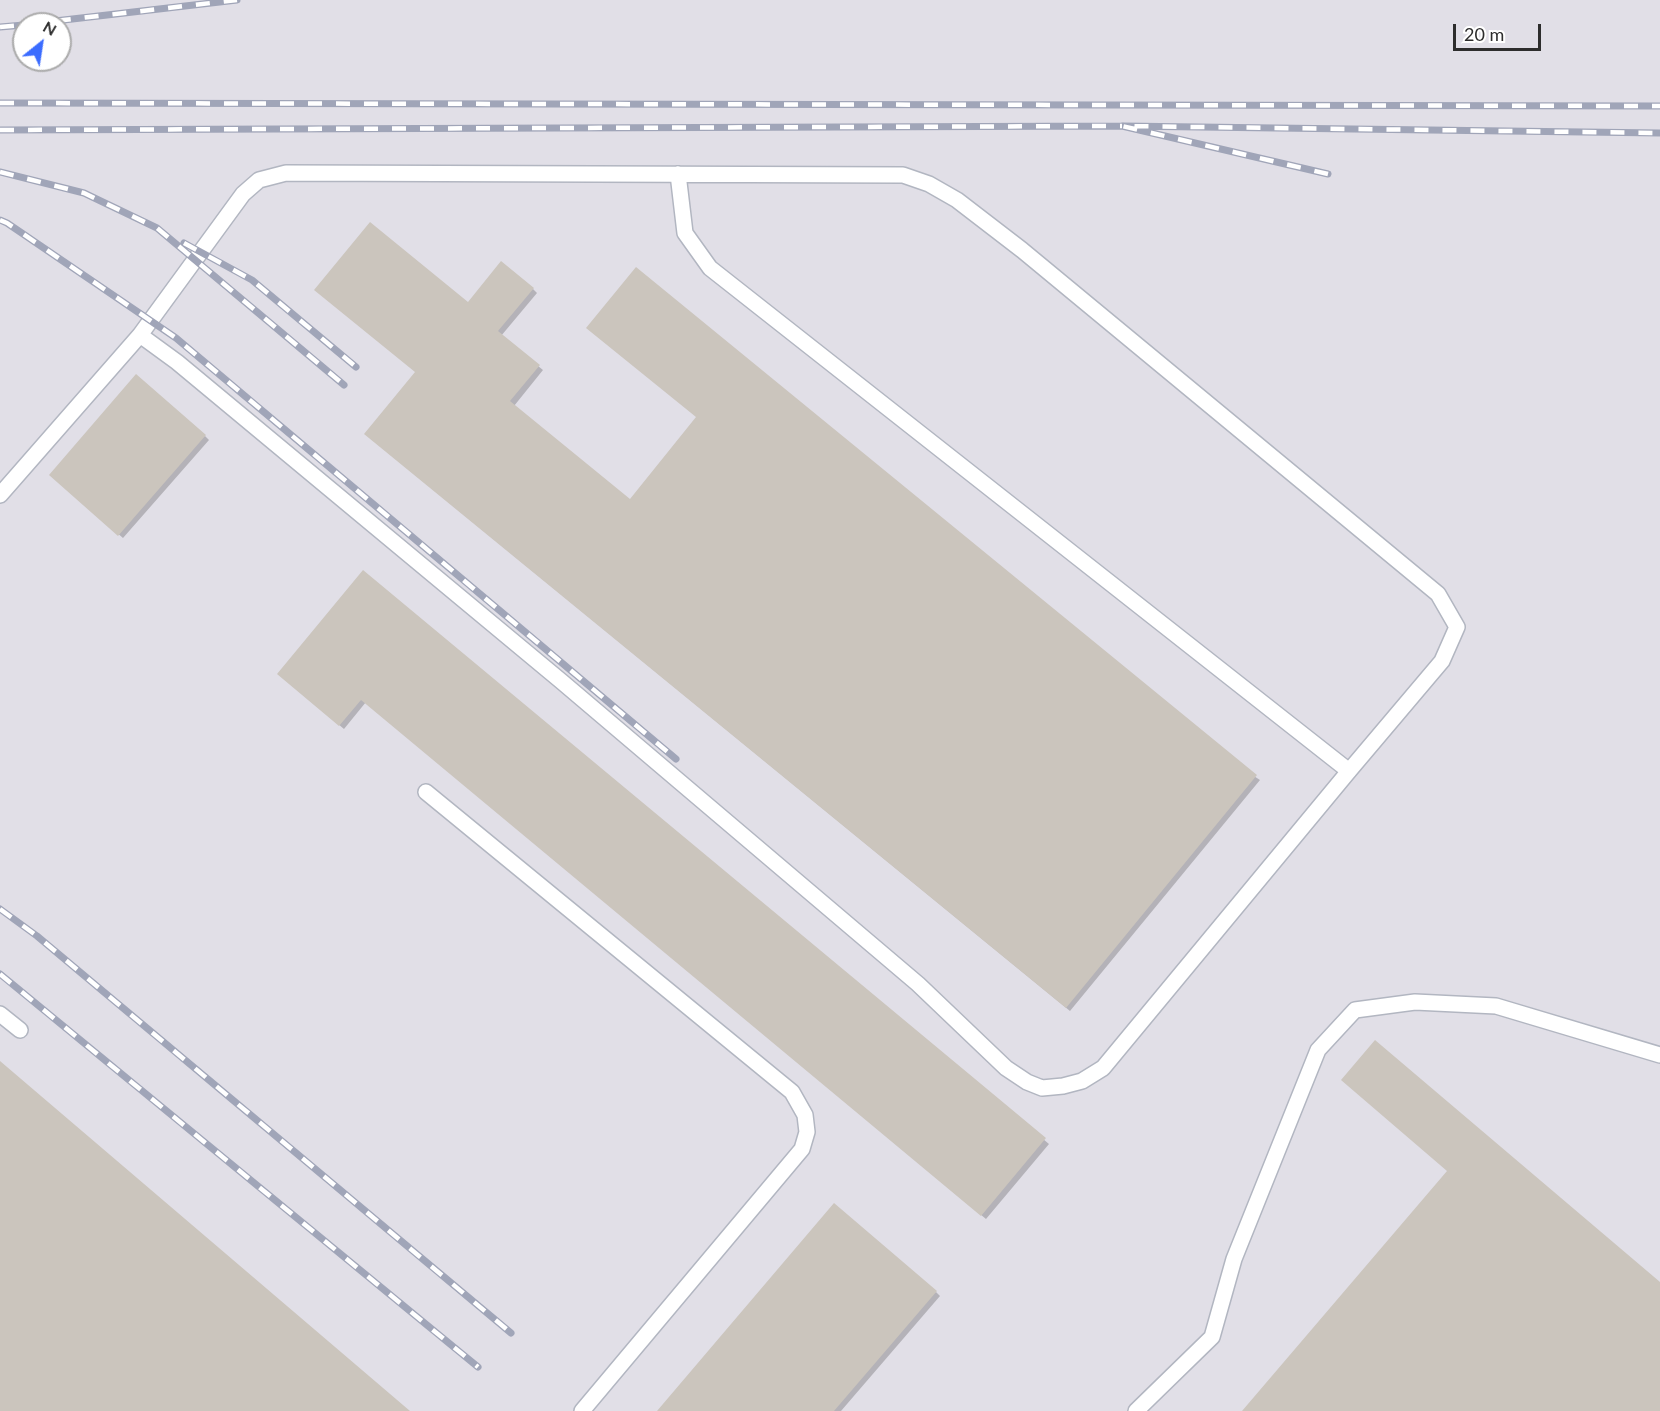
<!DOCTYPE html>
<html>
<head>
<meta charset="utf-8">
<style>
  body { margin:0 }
  #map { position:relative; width:1660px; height:1411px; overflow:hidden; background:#efe7de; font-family:Lato,sans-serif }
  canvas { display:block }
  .north { position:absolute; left:12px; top:12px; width:60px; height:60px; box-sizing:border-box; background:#fff; border:2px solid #ababab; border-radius:50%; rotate:30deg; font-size:16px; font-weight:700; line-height:24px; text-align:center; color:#2d2d2d }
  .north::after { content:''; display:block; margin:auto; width:21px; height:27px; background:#3b6cff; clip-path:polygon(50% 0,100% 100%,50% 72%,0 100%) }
  .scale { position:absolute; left:1453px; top:24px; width:88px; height:27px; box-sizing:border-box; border:3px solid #2d2d2d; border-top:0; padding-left:8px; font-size:18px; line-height:21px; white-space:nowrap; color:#2d2d2d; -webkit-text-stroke:4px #fff; paint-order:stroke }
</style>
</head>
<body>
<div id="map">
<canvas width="1660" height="1411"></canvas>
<div class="north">N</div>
<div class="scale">20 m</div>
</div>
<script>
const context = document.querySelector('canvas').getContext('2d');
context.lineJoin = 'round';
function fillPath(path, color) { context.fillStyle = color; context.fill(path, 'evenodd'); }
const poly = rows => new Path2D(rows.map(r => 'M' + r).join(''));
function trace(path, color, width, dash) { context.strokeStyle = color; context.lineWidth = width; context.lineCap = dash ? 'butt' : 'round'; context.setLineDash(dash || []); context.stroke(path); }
const industrial = poly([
  [0,0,1660,0,1660,1411,0,1411],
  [24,24,60,24,60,60,24,60]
]);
const shadow = poly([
  [533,289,537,293,501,336,543,370,514,406,630,501,698,418,1260,780,1070,1011,370,438,468,304],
  [205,436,209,440,123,538,55,479],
  [363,572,1049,1144,986,1219,366,702,344,729,283,678],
  [936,1292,940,1296,841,1411,659,1411]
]);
const building = poly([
  [370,222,468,302,501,261,534,288,498,331,540,365,510,401,630,499,696,417,586,328,636,267,1257,775,1066,1008,364,434,415,372,314,290],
  [136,374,206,435,118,536,49,475],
  [363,570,1046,1138,981,1216,361,700,339,726,277,674],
  [1375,1040,1660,1282,1660,1411,1242,1411,1447,1171,1341,1080],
  [0,1061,410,1411,0,1411],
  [834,1203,937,1291,834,1411,657,1411]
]);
const service = poly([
  [678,174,685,233,710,268,1349,771],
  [0,495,140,335,243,194,259,180,286,173,903,175,929,184,957,200,1022,250,1438,594,1457,627,1442,661,1349,771,1103,1068,1082,1081,1063,1086,1042,1088,1027,1082,1006,1068,918,984,561,681,177,362,140,335],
  [426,792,792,1092,805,1115,807,1132,802,1149,582,1411],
  [0,1014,20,1030],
  [1136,1411,1212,1337,1234,1259,1318,1050,1355,1010,1415,1002,1496,1006,1660,1055]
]);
const rail = poly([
  [29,24,237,0],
  [0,27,24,25],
  [0,103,1660,106],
  [0,130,1122,126],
  [0,172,84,193,157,228,344,385],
  [1328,174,1122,126,1660,133],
  [0,220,7,223,176,338,676,759],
  [184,243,252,280,356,367],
  [0,909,37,936,511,1333],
  [0,974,478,1367]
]);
fillPath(industrial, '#e1dfe7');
fillPath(shadow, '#0003');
fillPath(building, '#cbc5bd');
trace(service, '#b2b6c1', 18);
trace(service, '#fff', 15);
trace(rail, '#a0a5b8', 7);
trace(rail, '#fff', 4.5, [14]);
</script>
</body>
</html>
